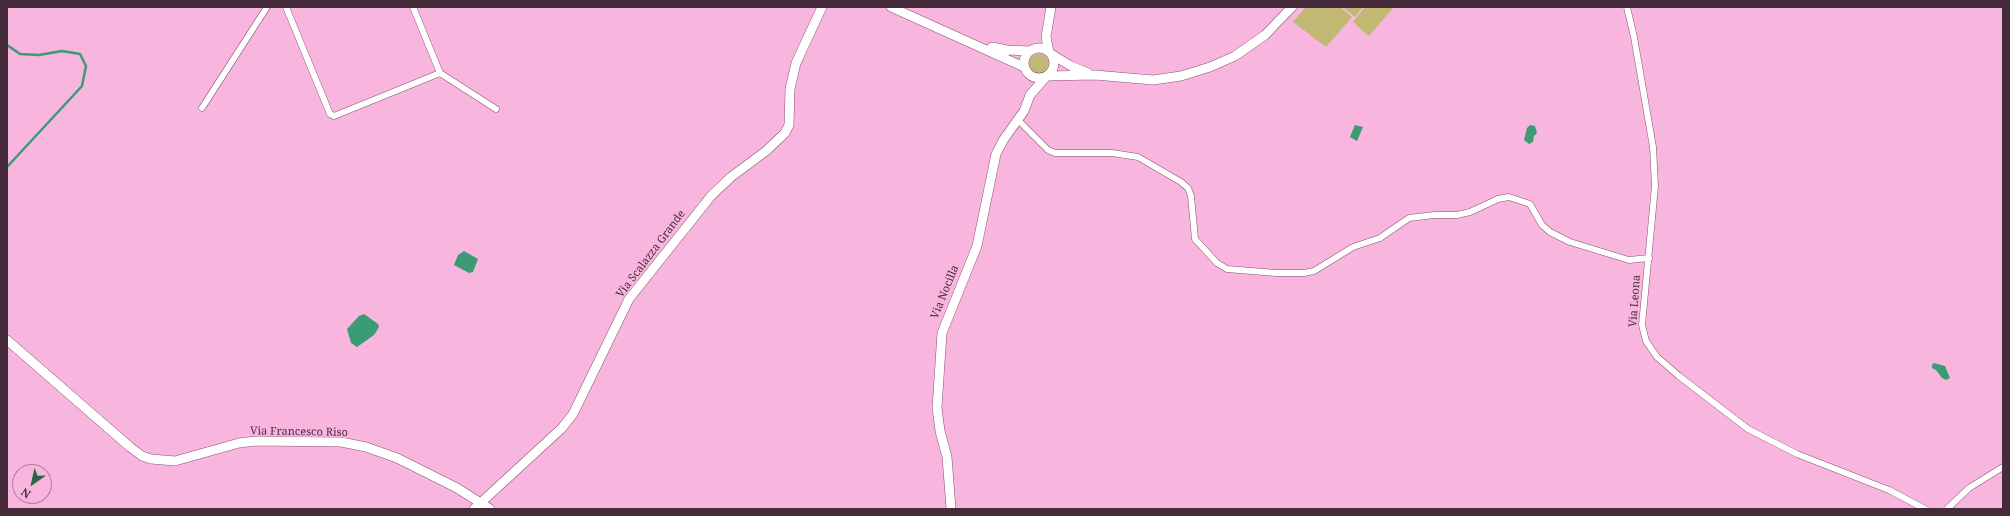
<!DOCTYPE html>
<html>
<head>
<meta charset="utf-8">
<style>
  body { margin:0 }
  #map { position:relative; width:2010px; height:516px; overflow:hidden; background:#f8b5dd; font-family:"Noto Serif",serif }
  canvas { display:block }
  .frame { position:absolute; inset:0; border:8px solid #452b3b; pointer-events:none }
  .north { position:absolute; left:12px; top:464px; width:40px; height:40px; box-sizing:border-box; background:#f8b5dd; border:1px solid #b07e9c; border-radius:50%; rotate:214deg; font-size:11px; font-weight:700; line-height:16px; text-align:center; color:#452b3b }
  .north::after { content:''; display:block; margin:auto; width:14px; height:18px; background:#2d644c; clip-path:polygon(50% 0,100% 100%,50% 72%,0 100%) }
</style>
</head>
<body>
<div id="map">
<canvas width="2010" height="516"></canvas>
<div class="frame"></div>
<div class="north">N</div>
</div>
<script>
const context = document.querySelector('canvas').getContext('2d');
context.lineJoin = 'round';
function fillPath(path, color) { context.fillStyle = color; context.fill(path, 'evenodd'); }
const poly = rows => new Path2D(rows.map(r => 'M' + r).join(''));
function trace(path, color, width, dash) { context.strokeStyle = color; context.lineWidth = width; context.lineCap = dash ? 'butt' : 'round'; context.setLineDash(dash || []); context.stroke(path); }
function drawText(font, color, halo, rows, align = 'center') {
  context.font = font + ' "Noto Serif",serif'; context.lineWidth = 3; context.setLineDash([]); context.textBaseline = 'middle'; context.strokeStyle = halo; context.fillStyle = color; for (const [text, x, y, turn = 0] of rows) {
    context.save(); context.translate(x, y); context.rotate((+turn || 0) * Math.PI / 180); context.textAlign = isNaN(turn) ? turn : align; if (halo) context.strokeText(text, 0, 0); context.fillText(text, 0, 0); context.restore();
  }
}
const green = poly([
  [1306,7,1340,7,1352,17,1326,47,1293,22],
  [1343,7,1363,7,1355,17],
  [1365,7,1394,7,1369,36,1353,22],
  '1029 64a10 10 0 1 1 20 0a10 10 0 1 1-20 0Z'
]);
const water = poly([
  [1355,125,1363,127,1357,141,1350,137],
  [1530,125,1535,126,1537,133,1534,136,1533,142,1529,144,1524,140,1527,128],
  [464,251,478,259,473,272,469,273,454,265,458,255],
  [364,314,378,324,379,327,374,335,357,347,351,343,347,329,359,316],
  [1934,363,1945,366,1950,378,1946,380,1942,378,1936,370,1932,368,1932,365]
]);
const stream = poly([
  [7,45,20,54,39,55,62,51,80,54,86,66,82,86,7,167]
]);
const street = poly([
  [286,7,330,114,334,116,440,73],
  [413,7,440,73,496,109],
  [1627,7,1634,37,1653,147,1655,186,1642,325,1646,341,1657,357,1679,376,1748,429,1797,454,1889,490,1925,509],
  [202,108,267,7],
  [1018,120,1048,150,1055,153,1112,153,1138,157,1181,182,1188,188,1191,196,1195,239,1217,263,1227,269,1276,273,1304,273,1314,271,1353,247,1380,238,1409,218,1434,215,1457,215,1470,212,1498,199,1509,197,1530,204,1542,225,1550,232,1570,242,1629,260,1649,258],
  [1947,509,1969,488,2003,467]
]);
const secondary = poly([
  [891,7,1024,67],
  [992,47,1007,50,1030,51],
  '1024 63a15 15 0 1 1 30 0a15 15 0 1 1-30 0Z',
  [1049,52,1046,37,1051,7],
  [1051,54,1071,66,1088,73],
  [1047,76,1095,75,1153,80,1181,76,1210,67,1235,56,1265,35,1292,7],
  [7,340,130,447,142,456,151,459,175,461,239,443,256,441,341,442,366,447,397,458,457,488,490,509],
  [474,509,562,428,573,414,629,299,711,196,731,177,766,151,785,133,789,125,790,89,796,63,822,7],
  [951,509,947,457,940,431,937,408,942,333,977,246,996,154,1004,139,1024,111,1030,95,1046,77]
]);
const streetNames = [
  ["Via Scalazza Grande",651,254,-53],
  ["Via Nocilla",945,292,-68],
  ["Via Leona",1635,301,-86],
  ["Via Francesco Riso",299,432,1]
];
fillPath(green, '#c0b873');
fillPath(water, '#3b9c73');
trace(stream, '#3b9c73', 2.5);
trace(street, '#8a5075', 7);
trace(secondary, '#8a5075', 10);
trace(street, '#fff', 6);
trace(secondary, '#fff', 9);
drawText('11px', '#452b3b', '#f8b5dd', streetNames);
</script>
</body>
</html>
